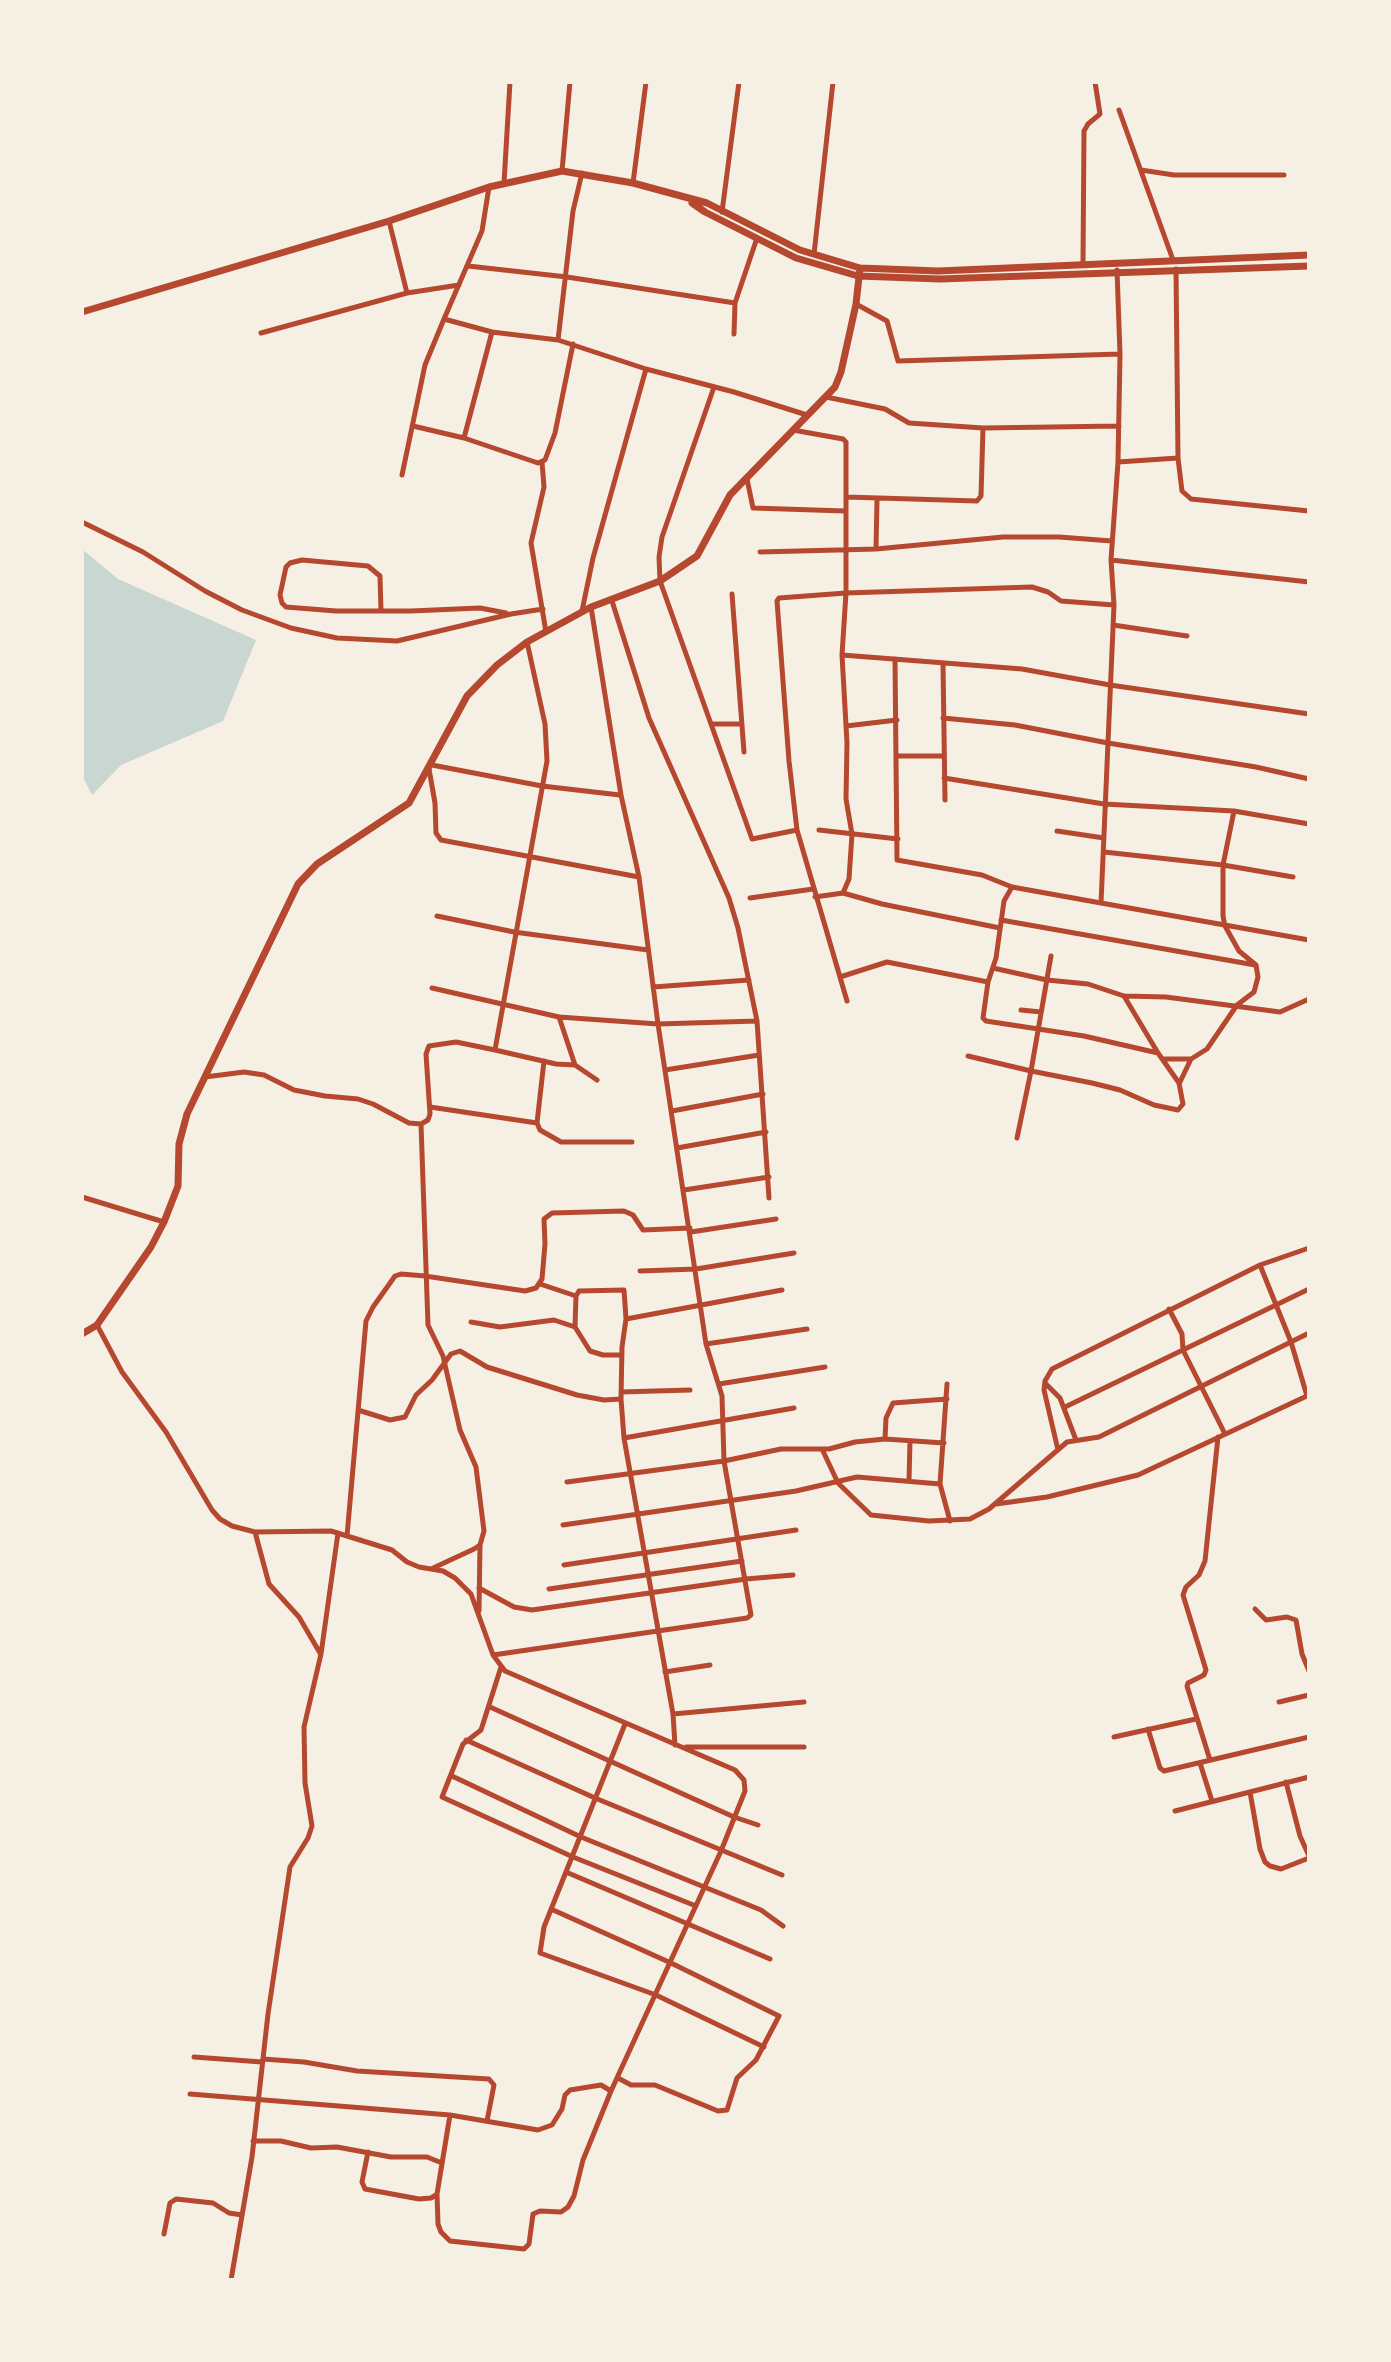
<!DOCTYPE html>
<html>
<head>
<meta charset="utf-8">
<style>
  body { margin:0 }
  #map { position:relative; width:1391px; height:2362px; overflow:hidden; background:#f6efe4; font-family:"Titillium Web",sans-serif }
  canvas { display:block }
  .frame { position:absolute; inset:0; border:84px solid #f6efe4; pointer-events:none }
</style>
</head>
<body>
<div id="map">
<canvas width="1391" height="2362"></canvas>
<div class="frame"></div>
</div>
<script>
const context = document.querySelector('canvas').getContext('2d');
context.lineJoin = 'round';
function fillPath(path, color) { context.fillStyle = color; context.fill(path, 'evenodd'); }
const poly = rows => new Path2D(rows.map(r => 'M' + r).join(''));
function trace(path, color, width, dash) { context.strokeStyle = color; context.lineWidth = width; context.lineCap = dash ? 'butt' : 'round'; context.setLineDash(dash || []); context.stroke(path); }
const water = poly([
  [82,549,118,579,256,640,223,721,121,765,92,795,82,775]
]);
const minor = poly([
  [1119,110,1173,260],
  [1141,170,1174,175,1284,175],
  [562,171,570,82],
  [582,173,573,211,558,340,646,369,593,558,582,611],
  [504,183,510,82],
  [633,183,646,82],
  [489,187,482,231,444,319,492,332,558,340],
  [722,212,739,82],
  [389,221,407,293],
  [814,254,833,82],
  [1083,263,1084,131,1088,124,1100,114,1095,82],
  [468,266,567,277,735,303,757,238],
  [1176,269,1178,458,1182,491,1191,499,1309,511],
  [856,304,887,321,898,361,1120,354],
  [492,332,464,438,538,463,545,460,555,433,573,344],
  [261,333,407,293,459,285],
  [734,334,735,303],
  [646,369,734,392,807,415],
  [714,387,662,537,659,557,660,581,752,839,797,830,789,761,777,601,779,598,846,593,1032,587,1048,592,1061,601,1114,605],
  [826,397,885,409,909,423,983,428,1119,426],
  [413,426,464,438],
  [793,430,843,439,846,442,846,497],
  [542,462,544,487,531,543,546,632],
  [1118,462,1178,458],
  [402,475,425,365,444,319],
  [747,479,753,508,845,511],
  [82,522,143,552,205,591,242,610,291,628,337,638,397,641,511,614,543,609],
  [876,549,877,500],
  [760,552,876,549,1003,537,1059,537,1112,541],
  [1111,560,1309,582],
  [732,594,744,752],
  [612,601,649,718,729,898,738,928,757,1021,769,1198],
  [381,611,380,576,368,566,302,560,290,563,286,567,280,595,282,603,286,607,336,611,411,611,480,608,506,613],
  [1113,625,1187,636],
  [527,642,545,724,547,761,495,1050,556,1064,575,1065,559,1017,658,1024,757,1021],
  [842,655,1022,669,1110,685,1309,714],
  [895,659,897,860,982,875,1012,887,1101,903,1114,605,1111,560,1118,462,1120,354,1117,270],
  [943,664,945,800],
  [943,718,1015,725,1108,743,1256,767,1309,779],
  [712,724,742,724],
  [846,726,897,720],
  [898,756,944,756],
  [432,765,542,786,620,795],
  [429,769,435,803,436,833,441,840,639,877],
  [944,778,1104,804,1234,811,1309,824],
  [797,830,847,1001],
  [819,830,898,839],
  [1057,831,1104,838],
  [1104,852,1223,865,1293,877],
  [1012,887,1004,901,996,958,988,982,983,1018,986,1021,1084,1036,1158,1053],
  [843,893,882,904,1000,928],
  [815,897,843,893,849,879,852,834,846,799,847,743,842,655,846,593,846,497,977,501,981,496,983,428],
  [750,898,813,889],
  [1101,903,1309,940],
  [437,916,514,932,648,950],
  [1001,920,1255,965],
  [1051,956,1031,1071,1092,1083,1120,1090,1154,1105,1178,1110,1183,1104,1179,1083,1158,1053,1124,996],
  [993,968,1047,980,1088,984,1124,996,1166,997,1280,1012,1309,999],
  [840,977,887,962,988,982],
  [653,987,749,980],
  [432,988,559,1017],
  [1021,1010,1041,1012],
  [968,1056,1031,1071,1017,1138],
  [1164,1059,1191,1059],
  [544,1061,537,1123,540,1130,561,1142,632,1142],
  [575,1065,597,1080],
  [665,1070,759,1055],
  [205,1077,244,1072,264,1075,294,1090,325,1096,358,1099,373,1104,409,1123,421,1124,428,1120,430,1114,426,1054,429,1046,456,1042,495,1050],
  [1180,1082,1191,1059,1207,1049,1237,1005,1254,992,1258,977,1256,965,1239,951,1225,926,1223,916,1223,865,1234,811],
  [430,1107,537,1123],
  [672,1111,763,1094],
  [421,1124,428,1325,443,1356,460,1430,476,1467,484,1531,480,1545,474,1549,431,1569],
  [677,1148,766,1132],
  [684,1190,769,1177],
  [82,1197,164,1222],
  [691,1232,776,1219],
  [1260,1265,1291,1342,1307,1396],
  [640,1271,696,1269,794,1253],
  [540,1284,576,1296],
  [1169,1309,1182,1334,1183,1350,1225,1434],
  [626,1319,782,1290],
  [471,1322,500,1327,554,1320,575,1327,590,1351,603,1355,622,1355],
  [97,1325,122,1372,166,1432,212,1510,220,1519,232,1526,255,1532,331,1531,392,1550,407,1562,419,1567,443,1571,455,1578,471,1594,493,1655,505,1671,735,1770,744,1780,745,1791,721,1851,611,2091,583,2160,574,2196,568,2207,561,2212,540,2211,533,2214,529,2244,524,2249,450,2241,441,2232,438,2224,437,2194,450,2115],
  [575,1327,576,1296,579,1291,624,1290,626,1319,622,1347,621,1399,624,1438,673,1714,675,1745],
  [706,1344,807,1329],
  [1045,1383,1060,1398,1076,1440],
  [719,1384,825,1367],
  [947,1384,940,1484,950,1521],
  [621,1392,690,1390],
  [1065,1407,1309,1289],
  [358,1410,390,1420,405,1417,416,1395,432,1380,451,1354,460,1351,487,1367,577,1395,604,1400,621,1399],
  [624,1438,794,1408],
  [885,1439,886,1418,893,1403,947,1399],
  [822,1449,838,1483,871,1515,929,1521,970,1519,989,1509,1067,1442,1099,1437,1309,1333],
  [1058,1450,1044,1390,1045,1381,1052,1369,1260,1265,1309,1248],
  [909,1481,910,1441],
  [567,1482,724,1461,781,1449,829,1449,855,1442,885,1439,944,1443],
  [996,1504,1047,1497,1138,1475,1309,1395],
  [563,1525,796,1491,857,1477,940,1484],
  [255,1532,269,1584,299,1617,320,1653],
  [347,1536,366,1321,373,1307,395,1276,401,1274,425,1276,525,1291,536,1288,542,1279,545,1244,544,1219,552,1213,624,1211,633,1215,643,1230,690,1228],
  [564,1565,796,1530],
  [479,1588,514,1607,532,1610,746,1579,793,1575],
  [549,1589,742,1561],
  [1255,1609,1266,1620,1287,1617,1296,1620,1302,1654,1309,1671],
  [479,1611,480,1545],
  [493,1655,747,1618,751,1615,724,1461,722,1396,706,1344,658,1024,639,877,621,795,591,607],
  [501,1667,481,1730,463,1744,442,1797,573,1857,696,1906],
  [665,1672,710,1665],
  [1279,1702,1309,1695],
  [490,1707,734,1817,758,1825],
  [673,1714,804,1702],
  [625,1724,544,1927,540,1953,656,1995,764,2047],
  [1148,1729,1160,1768,1164,1771,1309,1737],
  [1114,1737,1196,1719],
  [466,1740,595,1798,782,1875],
  [686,1747,804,1747],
  [1210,1760,1187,1686,1188,1683,1204,1675,1206,1670,1183,1595,1186,1587,1199,1575,1205,1561,1218,1437],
  [1200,1763,1212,1801],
  [452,1776,581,1837,761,1910,783,1926],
  [1286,1782,1300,1836,1309,1856],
  [1250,1792,1260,1849,1265,1862,1270,1866,1281,1869,1309,1858],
  [1175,1811,1309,1777],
  [566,1872,770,1959],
  [551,1909,671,1963,779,2016,756,2060,737,2078,727,2110,718,2111,655,2085,631,2085,618,2078],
  [194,2057,262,2062],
  [263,2059,304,2062,357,2071,489,2079,494,2085,487,2121],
  [190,2094,450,2115,538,2130,552,2125,562,2109,565,2095,570,2090,601,2085,611,2091],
  [253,2141,281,2141,311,2148,337,2147,391,2157,427,2157,442,2163],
  [368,2152,362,2182,365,2189,419,2199,431,2198,436,2195],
  [164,2234,170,2203,176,2199,213,2203,229,2213,242,2215],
  [231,2280,252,2157,268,2014,290,1867,308,1838,312,1826,305,1783,304,1727,321,1654,338,1533]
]);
const secondary = poly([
  [692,203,705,212,796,258,858,276,940,279,1309,266],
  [82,312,389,221,489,187,562,171,633,183,707,203,800,250,860,268,938,271,1309,255],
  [82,1334,97,1325,151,1247,164,1222,178,1186,179,1144,187,1114,298,884,317,864,409,803,467,696,497,665,527,642,591,607,660,581,697,556,730,495,835,387,841,372,856,304,860,268]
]);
fillPath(water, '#c9d6d2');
trace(minor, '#b5482f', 5);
trace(secondary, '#b5482f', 7);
</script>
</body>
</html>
